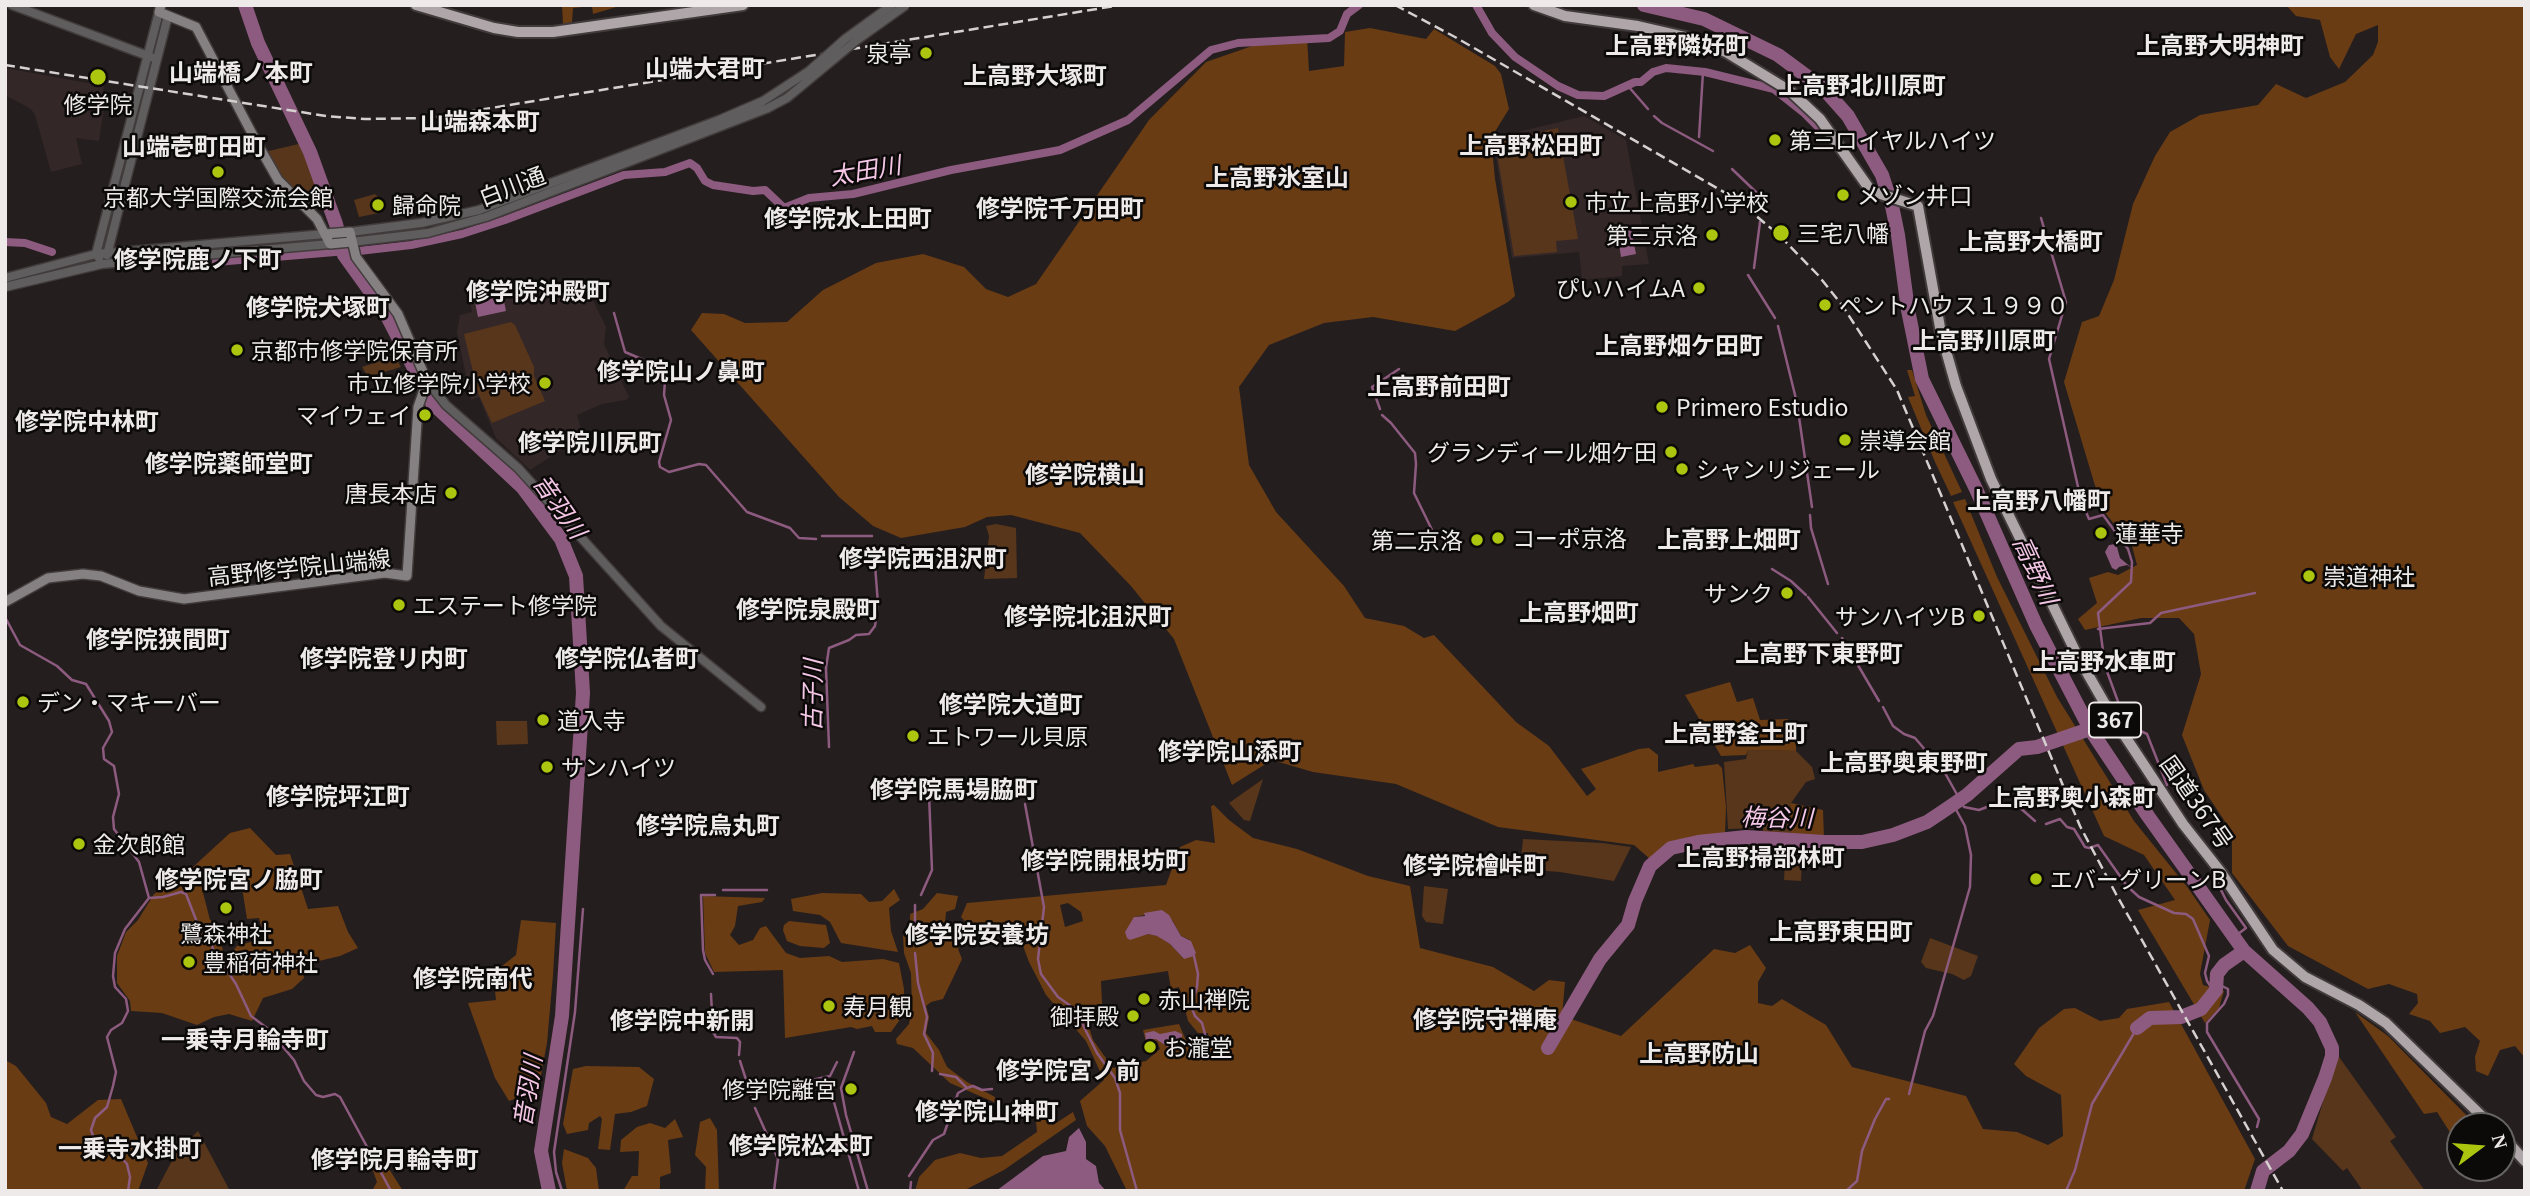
<!DOCTYPE html>
<html>
<head>
<meta charset="utf-8">
<style>
  body { margin:0 }
  #map { position:relative; width:2530px; height:1196px; overflow:hidden; background:#251e1e; font-family:Georgia,serif }
  canvas { display:block }
  .frame { position:absolute; inset:0; border:7px solid #eeeaea; pointer-events:none }
  .north { position:absolute; left:2446px; top:1112px; width:70px; height:70px; box-sizing:border-box; background:#0c0909; border:2px solid #666363; border-radius:50%; rotate:74deg; font-size:19px; font-weight:700; line-height:28px; text-align:center; color:#eeeaea }
  .north::after { content:''; display:block; margin:auto; width:24px; height:32px; background:#acc610; clip-path:polygon(50% 0,100% 100%,50% 72%,0 100%) }
</style>
</head>
<body>
<div id="map">
<canvas width="2530" height="1196"></canvas>
<div class="frame"></div>
<div class="north">N</div>
</div>
<script>
const context = document.querySelector('canvas').getContext('2d');
context.lineJoin = 'round';
function fillPath(path, color) { context.fillStyle = color; context.fill(path, 'evenodd'); }
const poly = rows => new Path2D(rows.map(r => 'M' + r).join(''));
function trace(path, color, width, dash) { context.strokeStyle = color; context.lineWidth = width; context.lineCap = dash ? 'butt' : 'round'; context.setLineDash(dash || []); context.stroke(path); }
function drawText(font, color, halo, rows, align = 'center') {
  context.font = font + ' Georgia,"Noto Sans JP",serif'; context.lineWidth = 5; context.setLineDash([]); context.textBaseline = 'middle'; context.strokeStyle = halo; context.fillStyle = color; for (const [text, x, y, turn = 0] of rows) {
    context.save(); context.translate(x, y); context.rotate((+turn || 0) * Math.PI / 180); context.textAlign = isNaN(turn) ? turn : align; if (halo) context.strokeText(text, 0, 0); context.fillText(text, 0, 0); context.restore();
  }
}
const built = poly([
  [5,68,104,86,102,98,105,100,99,141,76,138,82,164,51,172,35,115,31,109,5,95],
  [1584,116,1626,140,1649,264,1622,266,1622,276,1582,280,1579,252,1512,258,1493,138],
  [522,285,587,288,606,327,604,344,629,397,626,400,602,404,577,415,583,436,530,470,496,438,479,397,471,400,457,332,460,315,472,312,469,299,521,289]
]);
const green = poly([
  [1558,128,1578,239,1556,241,1557,252,1514,256,1495,141],
  [299,144,321,192,306,207,280,180,264,152],
  [375,194,378,197,379,213,359,217,354,200],
  [511,322,515,325,534,367,534,376,545,401,492,423,478,393,464,334],
  [395,356,401,367,368,377,362,367],
  [996,524,1016,528,1017,578,984,579,989,536,986,526],
  [496,721,527,721,528,744,497,745],
  [1748,750,1796,751,1812,767,1815,779,1806,782,1791,803,1791,834,1763,834,1763,828,1728,829,1724,762,1746,759],
  [1263,779,1250,821,1244,820,1229,803],
  [1523,839,1602,843,1631,847,1614,881,1560,872,1520,869],
  [1786,846,1803,847,1801,881,1784,880],
  [1424,886,1448,889,1443,924,1426,922,1422,916],
  [1930,938,1978,956,1971,976,1964,980,1952,974,1926,968,1921,962],
  [2337,1054,2396,1137,2390,1141,2425,1191,2363,1191,2347,1168,2343,1171,2312,1139],
  [198,1131,230,1191,156,1191,176,1153]
]);
const forest = poly([
  [562,5,623,5,593,14,592,6,573,8,572,22,563,24],
  [2286,5,2525,5,2525,1058,2515,1046,2500,1050,2488,1076,2476,1071,2475,1057,2480,1041,2465,1027,2440,1033,2430,1021,2409,1014,2418,1003,2417,994,2389,984,2368,989,2288,946,2232,873,2232,832,2204,790,2182,735,2201,674,2194,634,2179,618,2141,618,2085,630,2078,619,2097,603,2089,578,2108,572,2118,575,2137,565,2132,546,2102,509,2064,382,2082,322,2099,316,2114,280,2133,204,2155,156,2170,132,2200,115,2258,105,2276,84,2306,98,2345,82,2373,55,2378,42,2378,25,2356,34,2339,69,2330,57,2320,20,2296,16],
  [1370,28,1426,39,1434,29,1495,66,1501,74,1509,109,1491,138,1495,179,1515,296,1508,302,1455,331,1373,317,1324,323,1269,345,1239,387,1249,465,1276,512,1344,586,1365,618,1404,626,1424,638,1434,635,1516,722,1549,746,1587,796,1596,789,1581,769,1639,749,1649,748,1658,755,1658,772,1693,764,1695,767,1718,764,1722,768,1726,807,1725,834,1670,844,1650,859,1634,845,1498,827,1396,784,1313,772,1272,760,1232,785,1174,639,1131,586,1080,533,1011,515,987,517,965,527,901,538,873,526,839,497,691,330,702,313,724,314,745,323,787,322,823,290,876,263,923,254,964,267,986,289,1008,297,1036,284,1149,120,1206,62,1255,45,1307,37,1309,71,1344,66,1345,32],
  [1907,370,1912,370,1926,415,1962,492,1951,496,1935,462,1908,397,1915,396],
  [1965,499,1997,577,2057,697,2134,821,2188,888,2210,920,2200,974,2203,985,2224,991,2219,1008,2205,1023,2138,910,2175,900,2144,855,2104,836,1953,502],
  [1730,682,1737,702,1753,698,1760,720,1788,719,1788,738,1796,738,1796,751,1748,750,1746,755,1721,756,1685,695],
  [1791,803,1823,810,1824,838,1791,834],
  [1214,805,1229,820,1253,838,1297,849,1368,876,1410,886,1420,948,1493,967,1534,991,1549,980,1565,982,1562,1016,1621,1036,1714,949,1735,953,1750,945,1766,968,1758,982,1758,1003,1772,1006,1782,999,1826,1025,1852,1067,1966,1096,1983,1129,2017,1132,2048,1145,2063,1136,2061,1095,2026,1076,2014,1064,2039,1028,2064,1009,2075,1008,2100,1021,2119,1018,2127,1009,2169,1002,2255,1159,2244,1191,1127,1191,1105,1146,1087,1126,1080,1101,1104,1080,1086,1041,1046,995,1029,962,1017,930,972,929,961,917,967,903,1166,885,1180,847,1196,840,1215,843,1211,806],
  [1068,903,1081,912,1083,921,1065,927,1060,905],
  [1145,915,1172,920,1181,936,1190,940,1184,959,1170,944,1158,936,1148,934,1137,936,1134,917],
  [1168,971,1171,989,1179,987,1188,1021,1198,1033,1208,1033,1210,1043,1200,1050,1191,1052,1179,1024,1143,1030,1146,1042,1157,1041,1160,1049,1146,1061,1113,1068,1093,1040,1088,1024,1102,1004,1101,981],
  [250,828,276,855,290,854,308,909,338,906,348,932,358,948,340,956,302,965,304,978,292,989,263,998,252,1021,229,1014,214,1017,197,1025,162,1013,131,1011,130,1001,117,983,117,956,126,932,138,920,154,894,194,866,230,833],
  [208,869,240,875,247,919,259,918,264,938,237,946,232,952,224,954,215,923,210,920,198,873],
  [894,889,900,900,889,908,891,931,898,952,841,943,830,922,820,915,793,911,791,899,822,893,861,894,869,902,882,901],
  [937,893,958,896,955,909,946,912,945,924,955,921,967,934,969,944,963,943,958,949,962,959,943,999,931,1002,926,1006,929,1017,926,1033,939,1050,947,1067,967,1082,995,1097,996,1103,950,1083,913,1048,897,1044,896,1039,909,1024,912,1009,911,973,904,953,903,936,910,931,910,914,923,909],
  [703,896,765,898,762,902,738,906,735,926,730,935,739,945,753,940,760,928,766,926,786,953,800,958,829,956,842,962,883,959,899,963,904,989,904,1014,891,1032,875,1032,872,1026,857,1029,851,1027,785,1038,783,970,714,972,705,953],
  [521,920,556,923,553,975,547,1043,538,1091,509,1101,495,1078,468,1003,496,1000,493,973,516,955],
  [789,921,826,925,830,943,824,948,800,946,787,941,783,930,784,925],
  [2355,1012,2388,1036,2477,1126,2460,1126,2460,1148,2437,1112,2424,1114],
  [5,1060,16,1066,46,1103,51,1117,67,1124,98,1100,121,1099,148,1163,138,1191,5,1191],
  [586,1066,639,1067,654,1079,647,1106,631,1112,615,1114,610,1150,598,1149,602,1119,600,1116,589,1123,588,1130,567,1134,563,1124,573,1069],
  [1073,1112,1076,1120,1004,1170,963,1191,915,1191,919,1177,935,1160,960,1153,981,1158,1002,1156,1037,1132,1036,1122,1043,1117,1053,1125],
  [710,1118,717,1130,719,1191,705,1191,706,1167,695,1155,700,1122],
  [675,1119,683,1137,668,1140,671,1173,660,1177,660,1188,657,1191,623,1191,632,1176,638,1176,639,1151,620,1152,621,1140,637,1127,650,1123,665,1128],
  [373,1149,377,1150,403,1191,372,1191,377,1182,368,1157],
  [564,1149,588,1158,596,1168,599,1191,567,1191,562,1163]
]);
const water = poly([
  [1631,228,1636,254,1621,257,1617,231],
  [503,296,506,311,478,317,475,302],
  [2120,539,2117,547,2120,558,2132,568,2127,565,2119,567,2116,570,2112,568,2105,552,2109,545,2116,544],
  [1162,910,1169,915,1181,936,1191,941,1196,953,1194,956,1184,959,1170,944,1157,936,1148,934,1130,940,1127,938,1125,932,1134,917,1145,916,1144,913],
  [1154,1031,1160,1034,1175,1031,1182,1034,1182,1037,1176,1040,1177,1043,1183,1044,1183,1047,1172,1050,1156,1039,1146,1040,1145,1033],
  [1079,1128,1086,1142,1086,1159,1096,1166,1099,1183,1106,1191,996,1191,1043,1156,1066,1151,1069,1137]
]);
const stream = poly([
  [1628,86,1648,109],
  [1654,116,1662,123,1713,151],
  [1699,137,1703,72],
  [1732,169,1756,192,1761,202],
  [2041,218,2066,302,2049,359,2081,500,2089,519,2103,515,2128,549,2132,562,2131,582,2098,613,2105,666,2124,718,2132,727,2147,734,2167,785],
  [1754,268,1760,222],
  [1748,275,1775,318],
  [595,290,595,295,601,301],
  [614,313,625,352,651,363,665,380,664,395,671,420,659,462,660,467,669,472,699,464,706,465,747,512,790,528,799,538,816,539],
  [1778,326,1797,403,1812,507],
  [1380,409,1372,387,1399,369],
  [1382,415,1391,423,1415,453,1416,464,1414,493,1434,534],
  [1810,515,1811,528,1828,584],
  [822,536,872,536],
  [1772,569,1791,581,1806,595],
  [1808,597,1837,633],
  [5,617,20,645,57,666,72,680,86,684,109,721,112,732,103,748,104,759,114,766,119,794,113,817,114,829,139,862,149,898,125,929,115,953,113,976,115,987,126,999,128,1011,122,1023,111,1030,107,1037,116,1072,113,1086,107,1107,95,1118,91,1130,96,1144,117,1153,127,1164,130,1177,128,1191],
  [2098,629,2150,623,2161,613,2255,593],
  [1842,638,1879,701],
  [1883,707,1893,726,1904,734,1915,738,1945,773,1964,807,1979,810,2000,802,2018,806,2035,821],
  [829,747,826,668,829,648,849,640,856,635,869,634,875,626,878,604,875,565,881,547],
  [1025,804,1044,907,1038,959,1041,974,1058,997,1075,1009,1097,1053,1115,1078,1120,1093,1120,1130,1137,1191],
  [2046,824,2060,819,2067,827,2074,829,2085,847,2089,848,2098,845,2127,886,2139,897,2174,913,2186,914,2193,919,2209,956,2205,973,2207,981,2211,987,2222,986,2228,989,2228,995,2224,1004,2207,1023,2207,1032,2259,1119,2257,1127],
  [2215,878,2226,900,2246,928,2234,937],
  [723,890,767,890],
  [921,895,932,870,929,794,924,779],
  [149,898,163,897,181,892,186,894,200,930,210,938,216,960,224,966,236,984,251,1016,267,1028,294,1060,304,1081,316,1095,323,1097,335,1094,340,1097,391,1191],
  [915,945,915,905],
  [915,953,918,983,927,1017,924,1034,933,1053,932,1071],
  [1194,956,1198,974,1197,987,1191,1006,1195,1016,1202,1023,1205,1034],
  [713,974,705,960,703,950,701,895,715,895],
  [711,994,713,1032,716,1037,737,1038,740,1042,739,1055],
  [854,1052,841,1088,846,1115,868,1191],
  [740,1061,751,1095],
  [830,1088,859,1191],
  [967,1088,973,1086,982,1090,992,1089],
  [762,1091,830,1076,837,1062],
  [1909,1094,1925,1031,1933,1016,1970,887,1971,855,1965,826,1953,804],
  [755,1108,778,1159,774,1191],
  [909,1176,933,1140,944,1134,958,1093,967,1088,956,1077,940,1074],
  [562,1191,556,1172,554,1152,575,1012,583,909],
  [910,1191,911,1182],
  [1846,1191,1857,1181,1862,1151,1875,1119,1886,1099,1889,1099],
  [2066,1191,2075,1170,2092,1104,2137,1028]
]);
const canal = poly([
  [1476,5,1492,33,1515,57,1558,86,1578,95,1604,96,1635,82,1641,82,1653,72,1666,68,1705,72,1774,89,1803,112,1819,128],
  [5,242,25,243,52,252],
  [359,251,411,245,462,234,505,220,624,175,665,172,690,163,697,168,705,181,713,185,753,191,765,190,784,208,809,198,853,194,951,170,1060,150,1128,120,1211,50,1238,43,1329,38,1340,31,1347,14,1359,5],
  [216,262,347,251]
]);
const river = poly([
  [245,5,258,43,310,152,336,224,344,255,385,312,432,403,523,488,561,539,576,576,583,693,562,1016,541,1151,549,1191],
  [1644,5,1704,19,1778,55,1824,89,1848,116,1882,175,1892,206,1898,235,1908,310,1922,379,1976,489,2036,625,2090,729,2148,816,2244,951,2308,1008,2320,1022,2332,1048,2332,1056,2325,1078,2302,1134,2289,1151,2263,1171,2257,1191],
  [2137,1028,2150,1018,2181,1017,2201,1009,2216,990,2217,974,2224,965,2244,951],
  [1548,1048,1600,959,1628,925,1635,901,1650,866,1671,848,1698,842,1746,837,1824,842,1862,842,1893,835,1927,822,1942,812,1967,795,2019,749,2037,747,2090,729]
]);
const tertiary = poly([
  [12,5,151,57],
  [350,232,421,223,479,210,719,120,763,101],
  [351,242,428,233,486,217,768,108],
  [107,255,168,16],
  [99,258,96,254,159,12],
  [5,278,96,254,325,234],
  [5,287,102,264,330,244],
  [427,381,446,405,518,468,661,626,761,707]
]);
const secondary = poly([
  [161,5,159,12,196,27,257,143,278,180,317,219,330,244,351,242],
  [5,602,48,578,83,574,101,576,139,591,184,599,385,573,407,576,418,407,427,381,398,314,356,257,350,232,325,234]
]);
const trunk = poly([
  [416,5,494,28,518,32,553,32,743,5],
  [1534,5,1565,16,1638,26,1690,38,1726,52,1790,91,1820,119,1871,191,1918,206,1941,333,1956,386,1991,479,2078,657,2113,718,2183,824,2220,871,2273,950,2305,977,2359,1005,2386,1023,2492,1126],
  [2502,1136,2525,1161]
]);
const rail = poly([
  [1395,5,1455,37,1736,199,1779,235,1818,275,1842,305,1897,390,2080,826,2116,894,2283,1191],
  [5,65,326,116,365,119,430,118,1121,5]
]);
const tertiaryBridge = poly([
  [763,101,809,71,845,39,892,5],
  [768,108,787,98,857,40,906,5]
]);
const markers = [
  [926,53,7,"#acc610"],
  [98,77,9,"#acc610"],
  [1775,140,7,"#acc610"],
  [218,172,7,"#acc610"],
  [1843,195,7,"#acc610"],
  [1571,202,7,"#acc610"],
  [378,205,7,"#acc610"],
  [1781,233,9,"#acc610"],
  [1712,235,7,"#acc610"],
  [1699,288,7,"#acc610"],
  [1825,305,7,"#acc610"],
  [237,350,7,"#acc610"],
  [545,383,7,"#acc610"],
  [1662,407,7,"#acc610"],
  [425,415,7,"#acc610"],
  [1845,440,7,"#acc610"],
  [1671,452,7,"#acc610"],
  [1682,469,7,"#acc610"],
  [451,493,7,"#acc610"],
  [2101,533,7,"#acc610"],
  [1498,538,7,"#acc610"],
  [1477,540,7,"#acc610"],
  [2309,576,7,"#acc610"],
  [1787,593,7,"#acc610"],
  [399,605,7,"#acc610"],
  [1979,616,7,"#acc610"],
  [23,702,7,"#acc610"],
  [543,720,7,"#acc610"],
  [913,736,7,"#acc610"],
  [547,767,7,"#acc610"],
  [79,844,7,"#acc610"],
  [2036,879,7,"#acc610"],
  [226,908,7,"#acc610"],
  [189,962,7,"#acc610"],
  [1144,999,7,"#acc610"],
  [829,1006,7,"#acc610"],
  [1133,1016,7,"#acc610"],
  [1150,1047,7,"#acc610"],
  [851,1089,7,"#acc610"]
];
const shields = [
  [2115,720,52]
];
const shieldNames = [
  ["367",2115,720]
];
const poiNames = [
  ["泉亭",912,53,"right"],
  ["修学院",98,104,"center"],
  ["第三ロイヤルハイツ",1789,140],
  ["メゾン井口",1857,195],
  ["京都大学国際交流会館",218,197,"center"],
  ["市立上高野小学校",1585,202],
  ["歸命院",392,205],
  ["三宅八幡",1797,233],
  ["第三京洛",1698,235,"right"],
  ["ぴいハイムA",1685,288,"right"],
  ["ペントハウス１９９０",1839,305],
  ["京都市修学院保育所",251,350],
  ["市立修学院小学校",531,383,"right"],
  ["Primero Estudio",1676,407],
  ["マイウェイ",411,415,"right"],
  ["崇導会館",1859,440],
  ["グランディール畑ケ田",1657,452,"right"],
  ["シャンリジェール",1696,469],
  ["唐長本店",437,493,"right"],
  ["蓮華寺",2115,533],
  ["コーポ京洛",1512,538],
  ["第二京洛",1463,540,"right"],
  ["崇道神社",2323,576],
  ["サンク",1773,593,"right"],
  ["エステート修学院",413,605],
  ["サンハイツB",1965,616,"right"],
  ["デン・マキーバー",37,702],
  ["道入寺",557,720],
  ["エトワール貝原",927,736],
  ["サンハイツ",561,767],
  ["金次郎館",93,844],
  ["エバーグリーンB",2050,879],
  ["鷺森神社",226,933,"center"],
  ["豊稲荷神社",203,962],
  ["赤山禅院",1158,999],
  ["寿月観",843,1006],
  ["御拝殿",1119,1016,"right"],
  ["お瀧堂",1164,1047],
  ["修学院離宮",837,1089,"right"]
];
const streetNames = [
  ["白川通",512,186,-21],
  ["高野修学院山端線",299,567,-6],
  ["国道367号",2197,802,55]
];
const neighbourhoodNames = [
  ["上高野隣好町",1677,45],
  ["上高野大明神町",2220,45],
  ["山端大君町",705,68],
  ["山端橋ノ本町",241,72],
  ["上高野大塚町",1035,75],
  ["上高野北川原町",1862,85],
  ["山端森本町",480,121],
  ["上高野松田町",1531,145],
  ["山端壱町田町",194,146],
  ["上高野氷室山",1277,177],
  ["修学院千万田町",1060,208],
  ["修学院水上田町",848,218],
  ["上高野大橋町",2031,241],
  ["修学院鹿ノ下町",198,259],
  ["修学院沖殿町",538,291],
  ["修学院犬塚町",318,307],
  ["上高野川原町",1984,340],
  ["上高野畑ケ田町",1679,345],
  ["修学院山ノ鼻町",681,371],
  ["上高野前田町",1439,386],
  ["修学院中林町",87,421],
  ["修学院川尻町",590,442],
  ["修学院薬師堂町",229,463],
  ["修学院横山",1085,474],
  ["上高野八幡町",2039,500],
  ["上高野上畑町",1729,539],
  ["修学院西沮沢町",923,558],
  ["修学院泉殿町",808,609],
  ["上高野畑町",1579,612],
  ["修学院北沮沢町",1088,616],
  ["修学院狭間町",158,639],
  ["上高野下東野町",1819,653],
  ["修学院登リ内町",384,658],
  ["修学院仏者町",627,658],
  ["上高野水車町",2104,661],
  ["修学院大道町",1011,704],
  ["上高野釜土町",1736,733],
  ["修学院山添町",1230,751],
  ["上高野奥東野町",1904,762],
  ["修学院馬場脇町",954,789],
  ["修学院坪江町",338,796],
  ["上高野奥小森町",2072,797],
  ["修学院烏丸町",708,825],
  ["上高野掃部林町",1761,857],
  ["修学院開根坊町",1105,860],
  ["修学院檜峠町",1475,865],
  ["修学院宮ノ脇町",239,879],
  ["上高野東田町",1841,931],
  ["修学院安養坊",977,934],
  ["修学院南代",473,978],
  ["修学院守禅庵",1485,1019],
  ["修学院中新開",682,1020],
  ["一乗寺月輪寺町",245,1039],
  ["上高野防山",1699,1053],
  ["修学院宮ノ前",1068,1070],
  ["修学院山神町",987,1111],
  ["修学院松本町",801,1145],
  ["一乗寺水掛町",130,1148],
  ["修学院月輪寺町",395,1159]
];
const waterNames = [
  ["太田川",865,170,-10],
  ["音羽川",560,506,55],
  ["高野川",2036,570,65],
  ["古子川",812,695,-89],
  ["梅谷川",1777,817,1],
  ["音羽川",527,1091,-81]
];
fillPath(built, '#342727');
fillPath(green, '#58361b');
fillPath(forest, '#693c14');
fillPath(water, '#8d5b7f');
trace(stream, '#8d5b7f', 2.5);
trace(canal, '#8d5b7f', 8);
trace(river, '#8d5b7f', 14);
trace(tertiary, '#413b3b', 11);
trace(secondary, '#413b3b', 12);
trace(trunk, '#413b3b', 14);
trace(tertiary, '#605d5e', 8);
trace(secondary, '#858081', 9);
trace(trunk, '#aea6a8', 10);
trace(rail, '#d6d1d1', 2.5, [10, 5]);
trace(tertiaryBridge, '#413b3b', 11, []);
trace(tertiaryBridge, '#605d5e', 8);
for (const [x, y, r, color] of markers) { const dot = new Path2D(); dot.arc(x, y, r, 0, 2 * Math.PI); context.fillStyle = color; context.fill(dot); trace(dot, '#0c0909', 2.5); }
for (const [x, y, w] of shields) { const box = new Path2D(); box.roundRect(x - w / 2, y - 17.5, w, 35, 5); context.fillStyle = '#0c0909'; context.fill(box); trace(box, '#eeeaea', 2); }
drawText('bold 21px', '#eeeaea', null, shieldNames);
drawText('23px', '#eeeaea', '#0c0909', poiNames, 'left');
drawText('23px', '#eeeaea', '#0c0909', streetNames);
drawText('bold 24px', '#eeeaea', '#0c0909', neighbourhoodNames);
drawText('italic 24px', '#f6c8e8', '#0c0909', waterNames);
</script>
</body>
</html>
